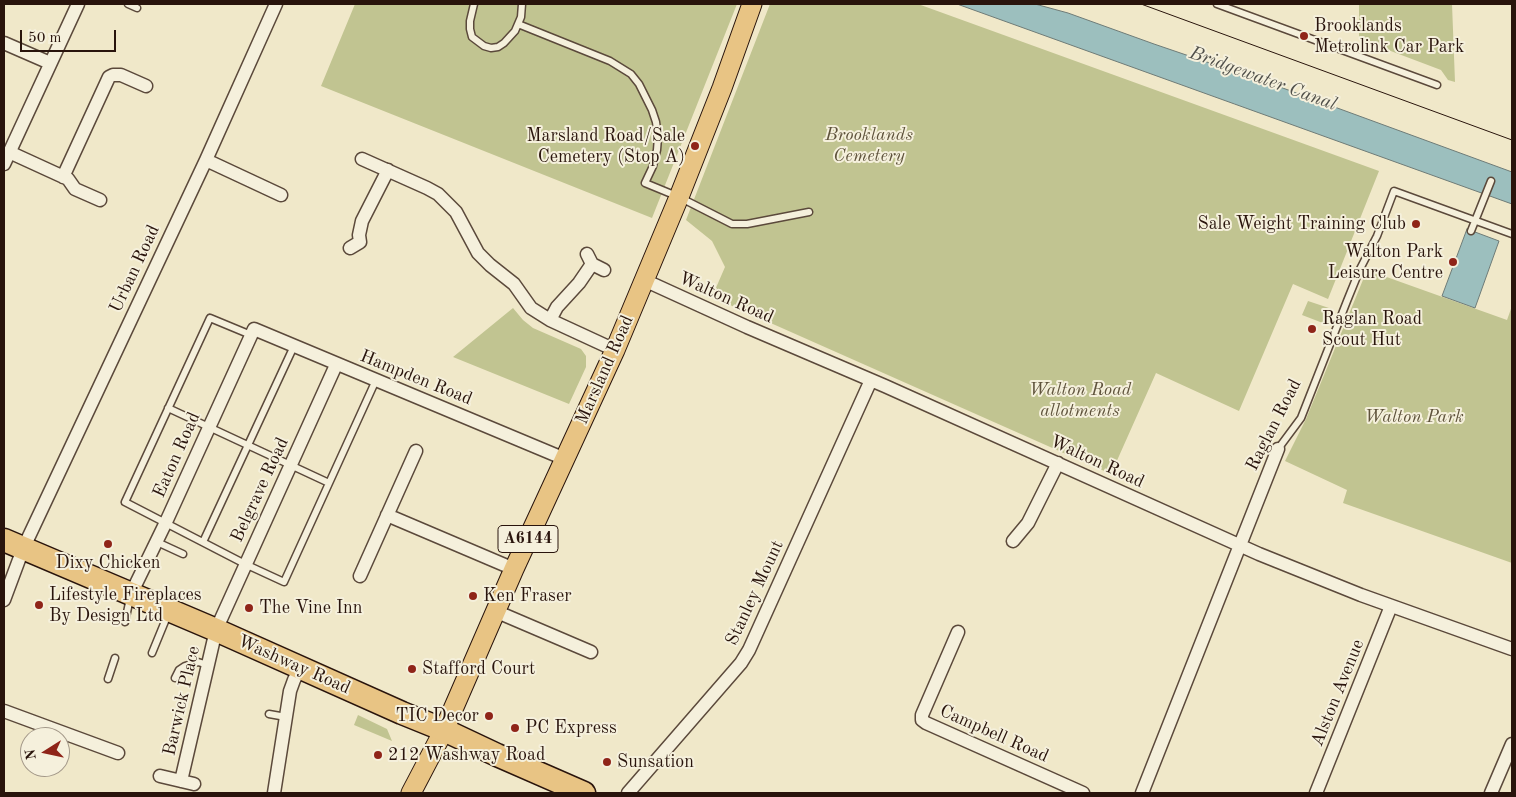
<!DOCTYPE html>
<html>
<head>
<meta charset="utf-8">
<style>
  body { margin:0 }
  #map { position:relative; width:1516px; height:797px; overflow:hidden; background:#f0e8c9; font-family:"Old Standard TT",serif }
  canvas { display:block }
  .frame { position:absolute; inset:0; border:5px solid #29140c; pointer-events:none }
  .north { position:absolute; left:20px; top:727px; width:50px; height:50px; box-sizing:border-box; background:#f5f0dc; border:1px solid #a39889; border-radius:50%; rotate:260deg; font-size:14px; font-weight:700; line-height:20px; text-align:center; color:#29140c }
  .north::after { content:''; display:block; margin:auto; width:18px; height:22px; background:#8f2418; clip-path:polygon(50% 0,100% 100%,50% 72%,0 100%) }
  .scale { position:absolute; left:20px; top:30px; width:96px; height:22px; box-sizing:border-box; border:2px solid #29140c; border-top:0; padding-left:6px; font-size:15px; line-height:18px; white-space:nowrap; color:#29140c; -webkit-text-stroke:4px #f5f0dc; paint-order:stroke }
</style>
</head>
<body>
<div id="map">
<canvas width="1516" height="797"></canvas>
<div class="frame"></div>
<div class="north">N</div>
<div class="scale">50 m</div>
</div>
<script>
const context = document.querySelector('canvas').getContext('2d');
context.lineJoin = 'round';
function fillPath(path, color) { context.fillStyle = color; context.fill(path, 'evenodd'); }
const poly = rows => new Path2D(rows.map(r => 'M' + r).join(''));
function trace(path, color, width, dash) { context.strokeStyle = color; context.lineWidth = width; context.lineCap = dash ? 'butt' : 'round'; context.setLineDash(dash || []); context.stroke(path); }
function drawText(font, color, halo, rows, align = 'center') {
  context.font = font + ' "Old Standard TT",serif'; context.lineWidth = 4; context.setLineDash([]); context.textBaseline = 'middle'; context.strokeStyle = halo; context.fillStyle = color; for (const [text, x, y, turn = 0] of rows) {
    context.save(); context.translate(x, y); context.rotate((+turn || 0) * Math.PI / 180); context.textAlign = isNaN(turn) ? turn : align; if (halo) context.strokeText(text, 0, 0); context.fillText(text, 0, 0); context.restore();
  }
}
const green = poly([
  [355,4,737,4,652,218,321,86],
  [770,4,918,4,1379,171,1328,299,1293,284,1239,411,1156,373,1111,474,712,297,725,267,712,241,686,220],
  [1359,4,1452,4,1455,82,1448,80,1441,70,1359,39],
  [1367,270,1507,320,1512,306,1512,563,1343,503,1347,490,1285,461,1306,419],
  [1308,301,1332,309,1328,325,1302,315],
  [513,308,523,320,533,328,581,349,586,356,586,367,569,404,453,357],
  [358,715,387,729,392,741,354,725]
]);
const water = poly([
  [957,4,1035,4,1068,13,1154,44,1280,87,1512,172,1512,204,957,4],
  [1467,229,1499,241,1475,308,1442,296,1467,229]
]);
const lane = poly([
  [128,4,137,8],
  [474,4,470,21,470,29,472,37,484,46,491,48,498,47,504,43,515,31,521,17,522,4],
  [1217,4,1437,85],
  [518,24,610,61,631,74,639,84,652,110,656,122,658,137,657,150,653,166,645,183,679,197,732,224,747,224,809,212],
  [1471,231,1491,181],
  [251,335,210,318,125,502,245,564,284,582,376,380],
  [168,408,329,483],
  [1278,449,1301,418,1347,301,1360,269,1377,236,1394,191,1512,234],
  [157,542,183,554],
  [203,542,294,346],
  [125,622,130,598],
  [152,653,168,614],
  [175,678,179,670,185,666,198,662,208,665],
  [108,679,115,658],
  [269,714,286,717]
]);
const street = poly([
  [4,43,50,63],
  [9,152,68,179,75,189,100,200],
  [362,159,427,188,438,194,456,212,478,253,490,265,514,284,531,308,550,320,615,350],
  [206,160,281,195],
  [4,164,78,4],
  [63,177,109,77,113,75,121,75,146,86],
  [350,248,360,242,359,235,362,221,388,170],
  [587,254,592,264,604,270],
  [644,280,747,327,885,386,1259,554,1361,595,1512,649],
  [550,320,557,307,579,283,592,264],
  [387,515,514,569],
  [1013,541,1028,523,1058,463],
  [360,576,416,451],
  [131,594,166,522,254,329,565,459],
  [4,600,23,549,206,160,276,4],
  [495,611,591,652],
  [958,632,922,715,922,720,926,723,1083,793],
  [4,711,118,753],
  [160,776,194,784],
  [181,781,216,630,336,365],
  [274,793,290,691,294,680,300,668],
  [628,793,741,663,749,650,871,380],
  [1142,793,1278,449],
  [1316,793,1391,606],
  [1491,793,1512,744]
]);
const primary = poly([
  [411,793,444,730,514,569,615,350,679,197,722,88,752,4]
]);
const highway = poly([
  [4,540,216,630,402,713,444,730,497,755,584,793]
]);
const tram = poly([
  [1141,4,1512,140]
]);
const markers = [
  [1304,36,5,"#8f2418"],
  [695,146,5,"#8f2418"],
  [1416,224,5,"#8f2418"],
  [1453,262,5,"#8f2418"],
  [1312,329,5,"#8f2418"],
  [108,544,5,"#8f2418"],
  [473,596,5,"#8f2418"],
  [39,605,5,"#8f2418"],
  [249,608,5,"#8f2418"],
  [412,669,5,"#8f2418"],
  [489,716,5,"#8f2418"],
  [515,728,5,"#8f2418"],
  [378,755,5,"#8f2418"],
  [607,762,5,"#8f2418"]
];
const shields = [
  [528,539,60]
];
const shieldNames = [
  ["A6144",528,539]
];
const poiNames = [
  ["Brooklands",1314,26],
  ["Metrolink Car Park",1314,47],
  ["Marsland Road/Sale",685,136,"right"],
  ["Cemetery (Stop A)",685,157,"right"],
  ["Sale Weight Training Club",1406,224,"right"],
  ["Walton Park",1443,252,"right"],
  ["Leisure Centre",1443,273,"right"],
  ["Raglan Road",1322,319],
  ["Scout Hut",1322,340],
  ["Dixy Chicken",108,563,"center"],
  ["Lifestyle Fireplaces",49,595],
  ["By Design Ltd",49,616],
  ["Ken Fraser",483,596],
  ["The Vine Inn",259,608],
  ["Stafford Court",422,669],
  ["TIC Decor",479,716,"right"],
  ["PC Express",525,728],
  ["212 Washway Road",388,755],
  ["Sunsation",617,762]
];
const parkNames = [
  ["Brooklands",869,135],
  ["Cemetery",869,156],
  ["Walton Road",1080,390],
  ["allotments",1080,411],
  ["Walton Park",1414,417]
];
const streetNames = [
  ["Urban Road",135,269,-65],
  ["Walton Road",726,298,24],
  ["Marsland Road",605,370,-66],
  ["Hampden Road",416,378,22],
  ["Raglan Road",1274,425,-63],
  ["Eaton Road",177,455,-66],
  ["Walton Road",1097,462,25],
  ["Belgrave Road",260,490,-65],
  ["Stanley Mount",755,593,-65],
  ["Washway Road",294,665,24],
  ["Alston Avenue",1338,693,-68],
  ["Barwick Place",182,701,-77],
  ["Campbell Road",994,734,24]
];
const waterNames = [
  ["Bridgewater Canal",1263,79,20]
];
fillPath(green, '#c1c491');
fillPath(water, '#9cbfbe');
trace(water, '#6e7b77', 1);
trace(lane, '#5b493b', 9);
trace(street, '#5b493b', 15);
trace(primary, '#29140c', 21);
trace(highway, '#29140c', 25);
trace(lane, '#f5f0dc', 6);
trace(street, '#f5f0dc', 12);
trace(primary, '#e8c484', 19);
trace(highway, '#e8c484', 22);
trace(tram, '#29140c', 1);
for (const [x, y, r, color] of markers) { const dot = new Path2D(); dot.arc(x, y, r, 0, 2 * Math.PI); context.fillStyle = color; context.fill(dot); trace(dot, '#f5f0dc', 2); }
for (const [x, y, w] of shields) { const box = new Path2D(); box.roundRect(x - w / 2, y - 13.5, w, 27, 4); context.fillStyle = '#f5f0dc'; context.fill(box); trace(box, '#29140c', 1); }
drawText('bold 16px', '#29140c', null, shieldNames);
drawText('18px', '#29140c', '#f5f0dc', poiNames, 'left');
drawText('italic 18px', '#5e523b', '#f5f0dc', parkNames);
drawText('18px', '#29140c', '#f5f0dc', streetNames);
drawText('italic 19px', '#51504a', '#f5f0dc', waterNames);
</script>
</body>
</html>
